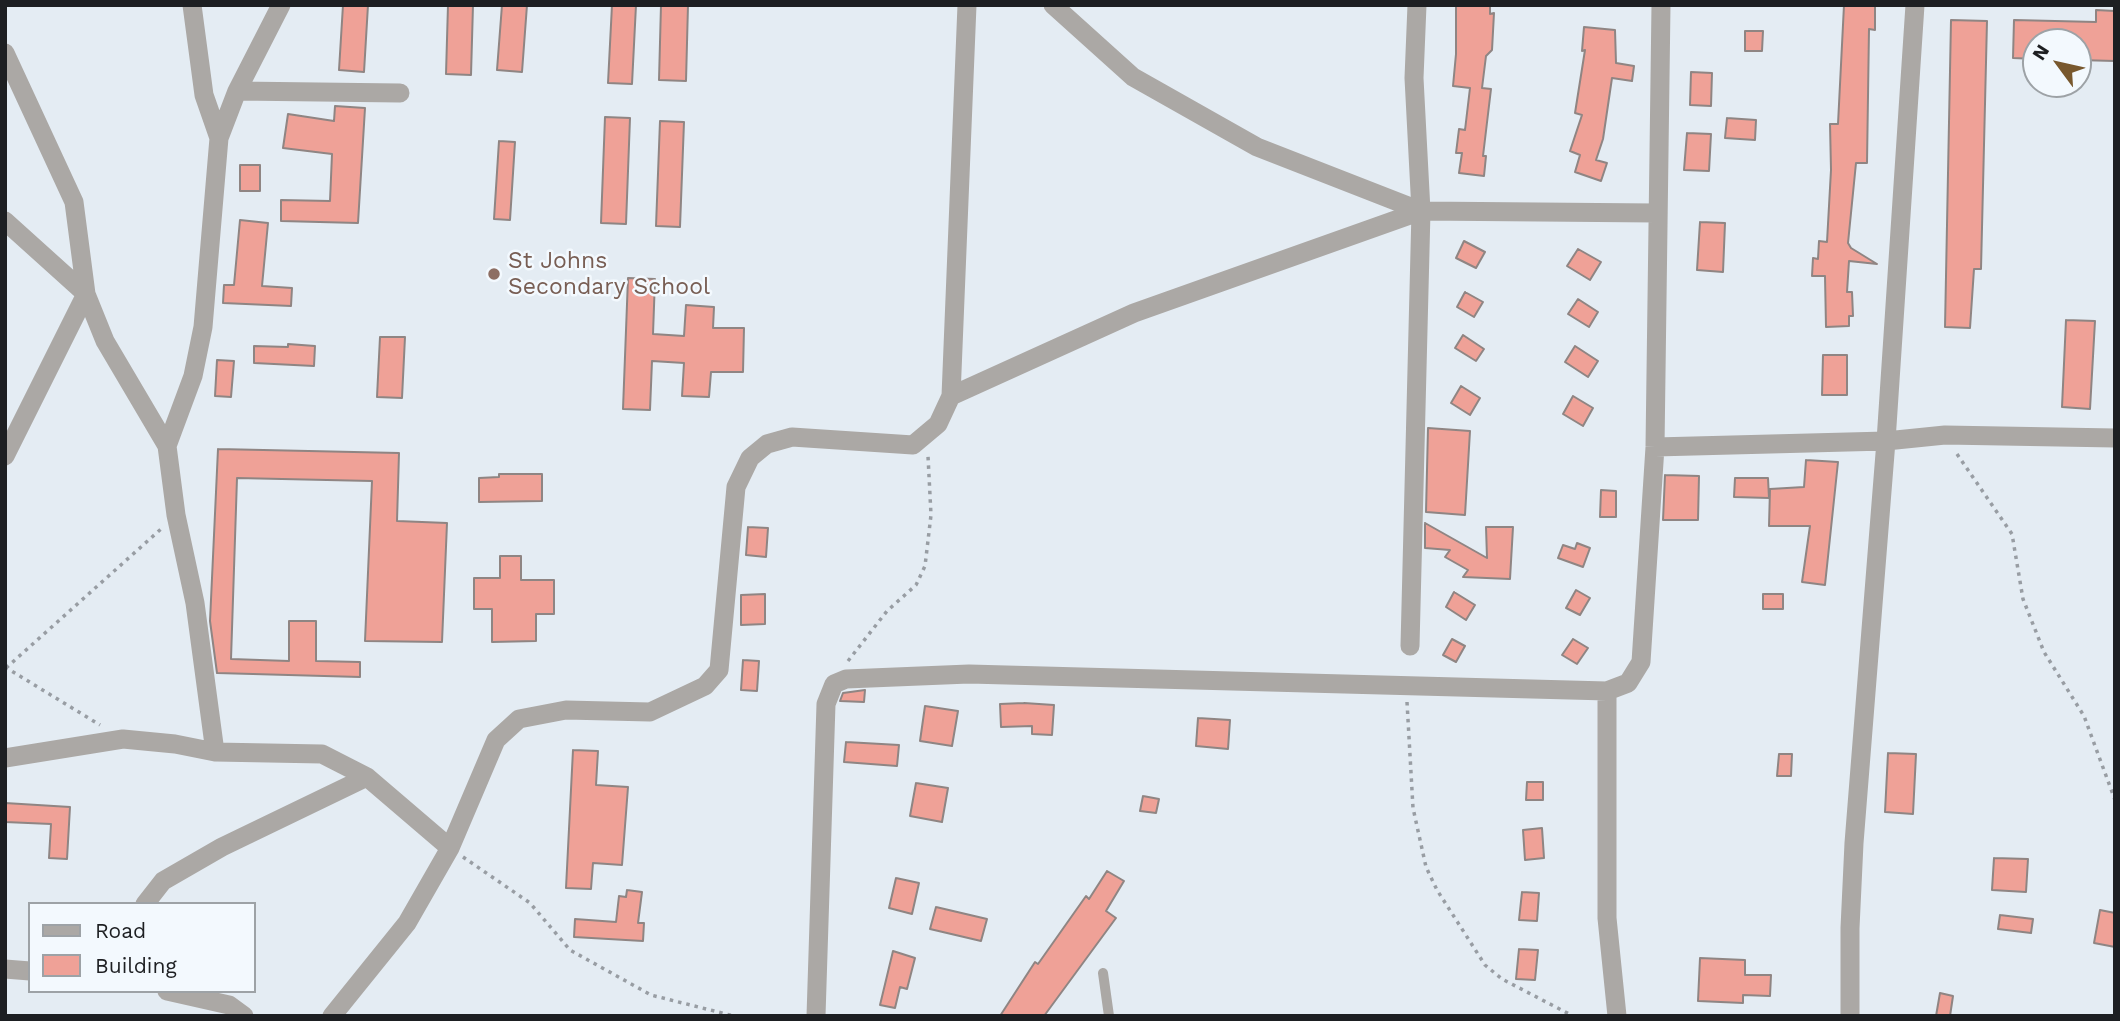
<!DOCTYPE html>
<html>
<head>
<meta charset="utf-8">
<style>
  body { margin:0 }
  #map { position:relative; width:2120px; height:1021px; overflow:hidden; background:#e4ecf3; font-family:"Work Sans",sans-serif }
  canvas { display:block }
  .frame { position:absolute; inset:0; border:7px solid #1d1f22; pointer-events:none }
  .legend { position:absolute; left:28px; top:902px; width:228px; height:91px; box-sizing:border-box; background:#f3f9fe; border:2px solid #9da2a6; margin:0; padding:9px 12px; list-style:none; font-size:21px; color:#1d1f22 }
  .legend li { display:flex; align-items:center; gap:14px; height:35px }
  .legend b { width:35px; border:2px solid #9da2a6 }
  .north { position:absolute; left:2022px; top:28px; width:70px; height:70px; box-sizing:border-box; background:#f3f9fe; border:2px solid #9da2a6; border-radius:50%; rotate:303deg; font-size:19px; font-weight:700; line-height:28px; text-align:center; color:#1d1f22 }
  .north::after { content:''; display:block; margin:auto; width:24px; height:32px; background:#78582e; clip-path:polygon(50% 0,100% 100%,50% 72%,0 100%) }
</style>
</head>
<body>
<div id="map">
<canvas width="2120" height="1021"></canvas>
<div class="frame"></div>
<ul class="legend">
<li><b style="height:9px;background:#aba8a5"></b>Road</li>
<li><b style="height:19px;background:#efa197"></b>Building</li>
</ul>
<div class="north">N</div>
</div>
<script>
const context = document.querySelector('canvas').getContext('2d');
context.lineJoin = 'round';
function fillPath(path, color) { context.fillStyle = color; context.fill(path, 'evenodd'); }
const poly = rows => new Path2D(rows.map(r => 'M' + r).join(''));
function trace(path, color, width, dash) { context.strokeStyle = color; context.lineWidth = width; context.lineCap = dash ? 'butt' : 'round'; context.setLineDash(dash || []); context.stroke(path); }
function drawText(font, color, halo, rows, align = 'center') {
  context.font = font + ' "Work Sans",sans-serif'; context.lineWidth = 5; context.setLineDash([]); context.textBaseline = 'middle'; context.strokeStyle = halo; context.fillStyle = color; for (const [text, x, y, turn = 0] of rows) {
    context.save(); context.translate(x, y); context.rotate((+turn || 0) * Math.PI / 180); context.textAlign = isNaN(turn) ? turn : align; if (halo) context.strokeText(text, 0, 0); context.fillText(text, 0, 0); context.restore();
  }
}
const building = poly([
  [343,5,368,5,364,72,339,70,343,5],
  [448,5,473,5,471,75,446,74,448,5],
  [502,5,527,5,522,72,497,70,502,5],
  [612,5,636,5,632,84,608,83,612,5],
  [661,5,688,5,686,81,659,80,661,5],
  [1456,5,1490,6,1490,14,1494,13,1492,50,1486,56,1482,88,1491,89,1483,156,1486,156,1484,176,1459,173,1462,153,1456,153,1459,129,1465,130,1470,88,1453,86,1456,54,1456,5],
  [1844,5,1875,5,1875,30,1869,29,1867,163,1856,163,1848,243,1851,248,1877,264,1849,261,1847,292,1852,292,1853,316,1849,316,1849,326,1826,327,1825,276,1812,276,1813,258,1818,259,1819,241,1827,242,1831,170,1830,124,1838,124,1844,5],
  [2096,10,2115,11,2115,61,2078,60,2078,42,2036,42,2036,59,2013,58,2014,20,2096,22,2096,10],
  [1951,20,1987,21,1981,269,1974,269,1970,328,1945,327,1951,20],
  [1584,27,1615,30,1616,63,1634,66,1632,81,1612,78,1603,139,1596,160,1607,163,1601,181,1575,172,1580,155,1570,151,1582,115,1575,113,1585,50,1582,51,1584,27],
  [1745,31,1763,31,1762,51,1745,51,1745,31],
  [1691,72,1712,73,1711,106,1690,105,1691,72],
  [335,106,365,108,358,223,281,221,281,200,330,201,332,154,283,148,288,114,334,121,335,106],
  [605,117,630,118,626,224,601,223,605,117],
  [1727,118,1756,120,1755,140,1725,138,1727,118],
  [660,121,684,122,680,227,656,226,660,121],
  [1687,133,1711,134,1709,171,1684,170,1687,133],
  [499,141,515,142,510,220,494,219,499,141],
  [240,165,260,165,260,191,240,191,240,165],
  [240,220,268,223,262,286,292,288,291,306,223,303,224,285,234,285,240,220],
  [1700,222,1725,223,1723,272,1697,270,1700,222],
  [1464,241,1485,252,1476,268,1456,258,1464,241],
  [1578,249,1601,262,1590,280,1567,266,1578,249],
  [628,278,655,279,653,334,684,336,686,305,714,307,713,328,744,328,743,372,711,372,709,397,682,396,684,363,652,361,650,410,623,409,628,278],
  [1465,292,1483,302,1474,317,1457,307,1465,292],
  [1578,299,1598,312,1589,327,1568,314,1578,299],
  [2066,320,2095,321,2090,409,2062,407,2066,320],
  [1463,335,1484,349,1476,361,1455,348,1463,335],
  [380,337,405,337,402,398,377,397,380,337],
  [288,344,315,346,314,366,254,363,254,346,288,347,288,344],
  [1575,346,1598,361,1588,377,1565,362,1575,346],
  [1823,355,1847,355,1847,395,1822,395,1823,355],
  [217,360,234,361,231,397,215,396,217,360],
  [1461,386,1480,398,1470,415,1451,403,1461,386],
  [1573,396,1593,408,1583,426,1563,414,1573,396],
  [1428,428,1470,431,1465,515,1426,512,1428,428],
  [218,449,399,453,397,521,447,523,442,642,365,641,372,481,237,478,231,659,289,661,289,621,316,621,316,661,360,662,360,677,217,673,210,621,218,449],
  [1806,460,1838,462,1825,585,1802,582,1810,526,1769,526,1770,489,1804,487,1806,460],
  [499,474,542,474,542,501,479,502,479,478,499,477,499,474],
  [1665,475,1699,476,1698,520,1663,520,1665,475],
  [1735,478,1768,478,1769,498,1734,497,1735,478],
  [1601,490,1616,491,1616,517,1600,517,1601,490],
  [1425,523,1487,558,1486,527,1513,527,1510,579,1463,577,1468,570,1445,557,1450,550,1425,548,1425,523],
  [748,527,768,528,766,557,746,555,748,527],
  [1577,543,1590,548,1583,567,1558,558,1563,545,1575,549,1577,543],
  [500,556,521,556,521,580,554,580,554,614,536,614,536,641,492,642,492,609,474,609,474,578,500,578,500,556],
  [1576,590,1590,598,1580,615,1566,608,1576,590],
  [1454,592,1475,605,1466,620,1446,607,1454,592],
  [765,594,765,624,741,625,741,595,765,594],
  [1763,594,1783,594,1783,609,1763,609,1763,594],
  [1452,639,1465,646,1456,662,1443,655,1452,639],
  [1573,639,1588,648,1577,664,1562,655,1573,639],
  [743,660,759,661,757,691,741,690,743,660],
  [865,690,864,702,840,701,843,693,865,690],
  [1024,703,1054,705,1052,735,1032,734,1032,726,1001,727,1000,704,1024,703],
  [925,706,958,711,952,746,920,741,925,706],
  [1198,718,1230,720,1228,749,1196,746,1198,718],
  [846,742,899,745,897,766,844,762,846,742],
  [573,750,598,751,596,785,628,787,622,865,593,863,591,889,566,888,573,750],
  [1888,753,1916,754,1913,814,1885,812,1888,753],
  [1779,754,1792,754,1791,776,1777,776,1779,754],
  [1527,782,1543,782,1543,800,1526,800,1527,782],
  [916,783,948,788,942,822,910,816,916,783],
  [1143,796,1159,799,1156,813,1140,811,1143,796],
  [5,803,70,807,67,859,49,858,51,824,5,822,5,803],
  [1542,828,1544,858,1525,860,1523,830,1542,828],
  [1994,858,2028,859,2026,892,1992,890,1994,858],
  [1107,871,1124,881,1106,911,1116,918,1044,1016,1000,1016,1035,962,1038,964,1086,896,1089,899,1107,871],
  [896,878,919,883,912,914,889,908,896,878],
  [627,890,642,892,638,923,644,923,643,941,574,937,575,919,616,922,619,896,626,897,627,890],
  [1522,892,1539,893,1537,921,1519,920,1522,892],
  [936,907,987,919,981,941,930,929,936,907],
  [2100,910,2115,913,2115,947,2094,943,2100,910],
  [2000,915,2033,919,2031,933,1998,929,2000,915],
  [1519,949,1538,950,1535,980,1516,979,1519,949],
  [893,951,915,958,907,989,900,987,895,1008,880,1005,893,951],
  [1700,958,1745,960,1745,975,1771,975,1770,996,1743,995,1743,1003,1698,1001,1700,958],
  [1940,993,1953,996,1950,1016,1936,1016,1940,993]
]);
const path = poly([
  [1957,454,2012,534,2023,599,2044,652,2084,716,2115,800],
  [848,661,887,611,916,585,925,566,931,515,928,456],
  [5,667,100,725],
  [6,668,161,529],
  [1407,702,1413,808,1426,867,1437,890,1485,965,1502,979,1573,1016],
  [463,857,530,903,570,950,651,995,734,1016]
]);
const lane = poly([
  [1103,973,1109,1016]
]);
const street = poly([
  [192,5,204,95,219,138],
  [1053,5,1133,77,1257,147,1421,211],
  [5,53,74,202,86,294,5,456],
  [237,91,400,93],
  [5,221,86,294,105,341,167,446,176,515,195,603,215,752],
  [951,396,1134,313,1421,211,1656,213],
  [167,446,193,376,203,327,219,138,237,91,281,5],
  [1655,447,1886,441,1945,435,2115,438],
  [1410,646,1421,211,1414,78,1417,5],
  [1607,691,1607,918,1617,1016],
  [5,758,123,739,175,744,215,752,322,754,367,777,450,848],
  [145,904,163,881,222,847,367,777],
  [5,969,30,971],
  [167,991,229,1005,244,1016],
  [332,1016,407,923,450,848,496,740,519,719,566,710,650,712,705,686,719,670,736,487,750,458,767,444,792,437,913,445,938,424,951,396,967,5],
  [816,1016,826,704,834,684,846,679,969,674,1607,691,1628,683,1641,662,1655,447,1661,5],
  [1850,1016,1850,928,1854,843,1886,441,1915,5]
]);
const markers = [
  [494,274,7,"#8d6e63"]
];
const educationNames = [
  ["St Johns",508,261],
  ["Secondary School",508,287]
];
fillPath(building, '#efa197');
trace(building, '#8f8583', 2);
trace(path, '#989da3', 3.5, [3.5, 5]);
trace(lane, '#aba8a5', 10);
trace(street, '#aba8a5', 19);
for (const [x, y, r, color] of markers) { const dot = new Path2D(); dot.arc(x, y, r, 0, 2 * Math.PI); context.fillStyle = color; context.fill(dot); trace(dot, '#f3f9fe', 2.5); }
drawText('23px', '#785e54', '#f3f9fe', educationNames, 'left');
</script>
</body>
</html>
